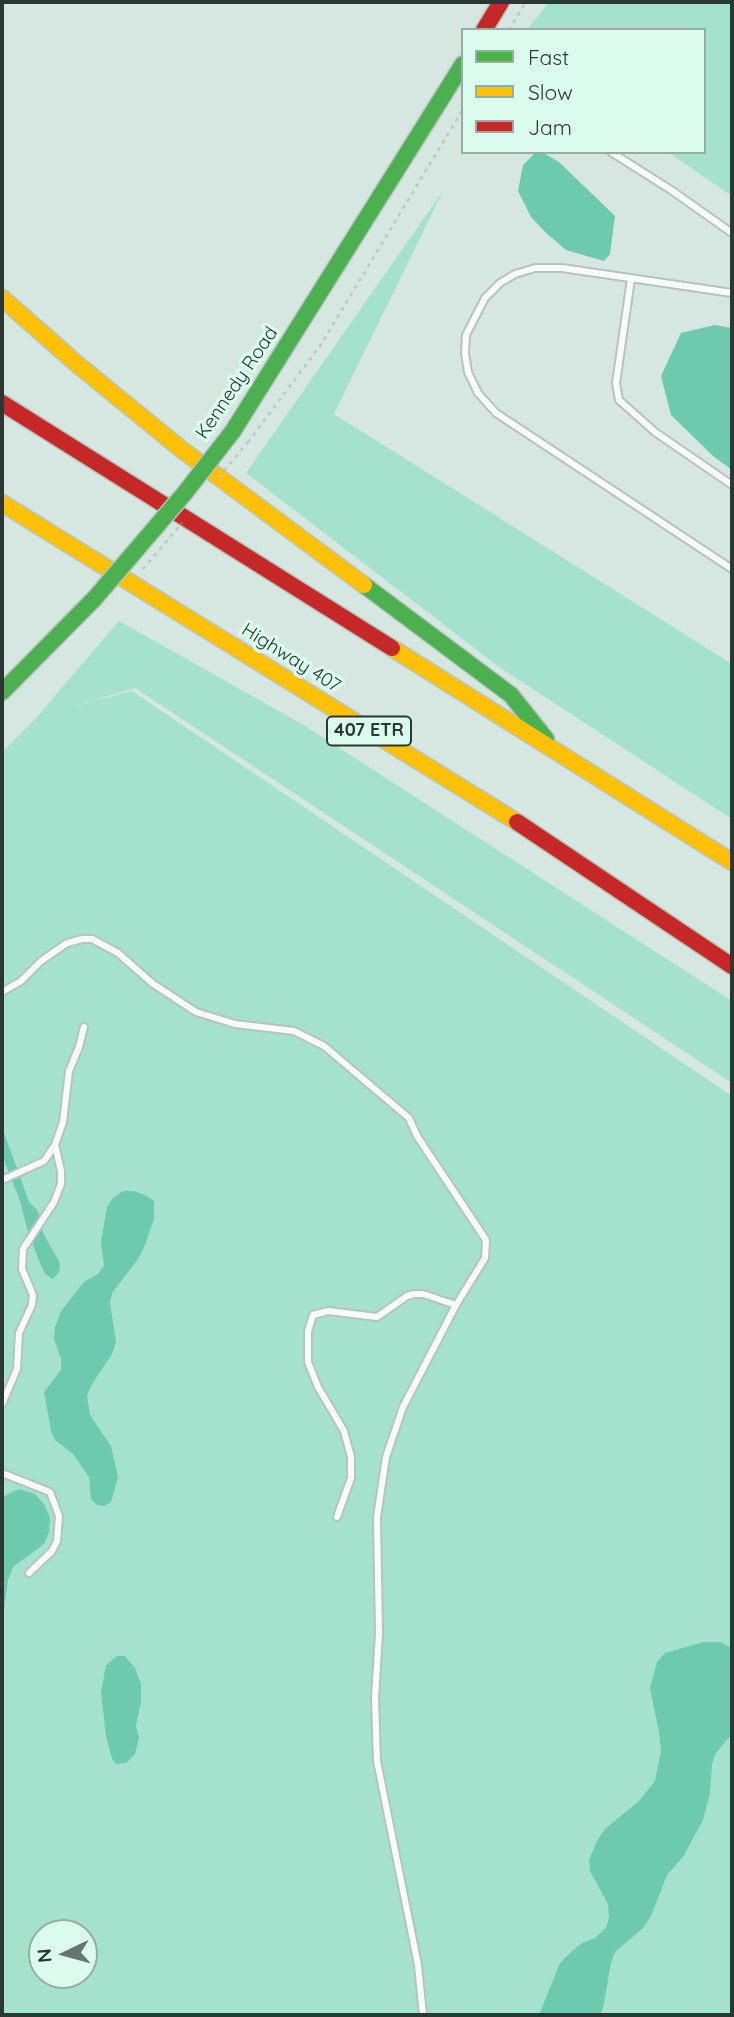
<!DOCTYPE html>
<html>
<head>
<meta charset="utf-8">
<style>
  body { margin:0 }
  #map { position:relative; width:734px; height:2017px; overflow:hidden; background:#d5e7e0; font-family:Quicksand,sans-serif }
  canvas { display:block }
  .frame { position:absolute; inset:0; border:4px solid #2b3733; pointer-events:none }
  .legend { position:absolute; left:461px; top:28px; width:245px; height:126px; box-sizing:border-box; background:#dbfbee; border:2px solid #95ada3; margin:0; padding:9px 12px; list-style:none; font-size:21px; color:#2b3733 }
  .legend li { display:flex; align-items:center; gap:14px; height:35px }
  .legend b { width:35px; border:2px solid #95ada3 }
  .north { position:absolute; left:28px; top:1919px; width:70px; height:70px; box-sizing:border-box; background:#dbfbee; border:2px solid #95ada3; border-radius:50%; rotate:265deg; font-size:19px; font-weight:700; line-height:28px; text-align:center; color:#2b3733 }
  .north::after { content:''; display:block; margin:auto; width:24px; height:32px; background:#667570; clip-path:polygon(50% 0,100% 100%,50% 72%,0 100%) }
</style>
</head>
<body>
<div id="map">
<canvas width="734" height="2017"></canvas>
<div class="frame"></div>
<ul class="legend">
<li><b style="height:9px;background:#4caf50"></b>Fast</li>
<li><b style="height:9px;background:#ffc107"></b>Slow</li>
<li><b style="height:9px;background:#c62828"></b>Jam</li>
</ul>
<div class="north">N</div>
</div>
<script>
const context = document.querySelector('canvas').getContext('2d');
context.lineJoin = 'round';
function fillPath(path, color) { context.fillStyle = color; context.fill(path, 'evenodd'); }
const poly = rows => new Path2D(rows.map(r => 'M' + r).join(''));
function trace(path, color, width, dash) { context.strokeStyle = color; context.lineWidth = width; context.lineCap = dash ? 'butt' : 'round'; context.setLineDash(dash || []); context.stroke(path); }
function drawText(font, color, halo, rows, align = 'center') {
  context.font = font + ' Quicksand,sans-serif'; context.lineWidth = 7; context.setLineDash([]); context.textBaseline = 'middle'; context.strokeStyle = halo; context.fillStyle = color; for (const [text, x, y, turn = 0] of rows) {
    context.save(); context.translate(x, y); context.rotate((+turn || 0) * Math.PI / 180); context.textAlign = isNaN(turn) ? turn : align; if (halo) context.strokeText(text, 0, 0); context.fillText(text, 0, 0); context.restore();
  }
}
const green = poly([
  [549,2,732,2,732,196,668,152,704,152,704,30,527,30],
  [443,191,334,414,732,664,732,819,499,667,246,473],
  [119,621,302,724,732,1001,732,1083,135,688,74,706,132,691,732,1096,732,2015,2,2015,2,752,36,718],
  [42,1933,84,1933,84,1975,42,1975]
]);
const water = poly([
  [536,152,542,152,559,162,615,216,610,254,604,261,566,250,546,233,531,217,518,191,523,165],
  [715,325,732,328,732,470,713,456,671,415,661,376,681,333],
  [2,1127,29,1202,38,1211,43,1233,60,1263,59,1272,53,1279,45,1274,40,1263,28,1232,20,1201,2,1155],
  [123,1191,134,1191,147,1196,154,1201,154,1219,145,1245,138,1259,112,1293,110,1302,116,1342,112,1354,92,1384,87,1395,90,1415,111,1446,118,1477,111,1502,104,1506,97,1505,91,1499,89,1477,73,1454,55,1440,51,1431,44,1392,61,1370,61,1359,54,1339,55,1327,61,1311,84,1282,98,1274,104,1266,101,1242,107,1207,113,1198],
  [19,1489,35,1494,44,1504,50,1518,49,1532,44,1544,13,1567,8,1580,2,1624,2,1497],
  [704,1642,720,1642,732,1648,732,1734,716,1753,712,1764,710,1793,703,1820,683,1857,667,1875,651,1916,644,1927,615,1952,611,1963,603,2008,600,2015,539,2015,560,1963,570,1953,582,1943,595,1938,606,1928,609,1917,608,1904,590,1871,589,1860,597,1841,605,1829,639,1801,655,1781,661,1751,659,1732,650,1688,657,1662,665,1653],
  [117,1656,125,1656,135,1668,141,1684,141,1701,136,1726,139,1738,135,1754,126,1763,116,1764,112,1759,106,1736,101,1693,106,1665]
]);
const path = poly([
  [509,30,526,2],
  [248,442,320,346,463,109]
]);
const lane = poly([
  [611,152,671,190,732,233],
  [631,279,616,383,619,400,655,432,732,485],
  [732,293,562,268,535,268,515,274,500,283,485,298,466,335,465,353,468,372,478,393,496,413,732,569],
  [2,992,21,981,41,961,67,943,82,939,92,939,118,953,152,983,196,1012,235,1024,294,1031,324,1046,409,1118,417,1136,486,1240,485,1258,456,1305],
  [2,1180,44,1161,55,1145,63,1122,69,1071,79,1047,84,1027],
  [2,1404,17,1369,19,1333,32,1305,33,1295,22,1269,23,1249,54,1202,61,1184,61,1171,55,1145],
  [2,1473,50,1492,59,1516,57,1541,52,1551,29,1573],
  [337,1517,351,1478,351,1457,344,1431,318,1387,308,1362,308,1331,313,1315,328,1311,377,1317,407,1296,414,1294,423,1294,456,1305,403,1407,386,1457,377,1517,379,1633,375,1698,377,1761,418,1965,423,2015]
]);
const fast = poly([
  [233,431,463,64],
  [364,585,511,695,546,739],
  [2,692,95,598]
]);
const slow = poly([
  [2,298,77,364,181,449,364,585],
  [2,503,517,822],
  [392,648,732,862]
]);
const jam = poly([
  [484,30,501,2],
  [2,403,392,648],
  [517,822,732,966]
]);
const pathBridge = poly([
  [219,477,248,442],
  [143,569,182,523]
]);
const fastBridge = poly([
  [95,598,184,494,233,431]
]);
const shields = [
  [369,731,84]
];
const shieldNames = [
  ["407 ETR",369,731]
];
const streetNames = [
  ["Kennedy Road",237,383,-56],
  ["Highway 407",291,658,32]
];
fillPath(green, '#a5e2cd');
fillPath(water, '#6ecaae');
trace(lane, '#b5c4be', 10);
trace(fast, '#b5c4be', 19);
trace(slow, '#b5c4be', 19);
trace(jam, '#b5c4be', 19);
trace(path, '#bec7c3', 2.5, [3.5, 5]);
trace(lane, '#f9fbfa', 6);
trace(fast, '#4caf50', 16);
trace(slow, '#ffc107', 16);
trace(jam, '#c62828', 16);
trace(fastBridge, '#b5c4be', 19, []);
trace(pathBridge, '#bec7c3', 2.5, [3.5, 5]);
trace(fastBridge, '#4caf50', 16);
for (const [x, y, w] of shields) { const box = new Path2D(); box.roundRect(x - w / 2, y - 14.5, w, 29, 5); context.fillStyle = '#dbfbee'; context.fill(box); trace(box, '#2b3733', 2); }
drawText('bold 18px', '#2b3733', null, shieldNames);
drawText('19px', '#2b3733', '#dbfbee', streetNames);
</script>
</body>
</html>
